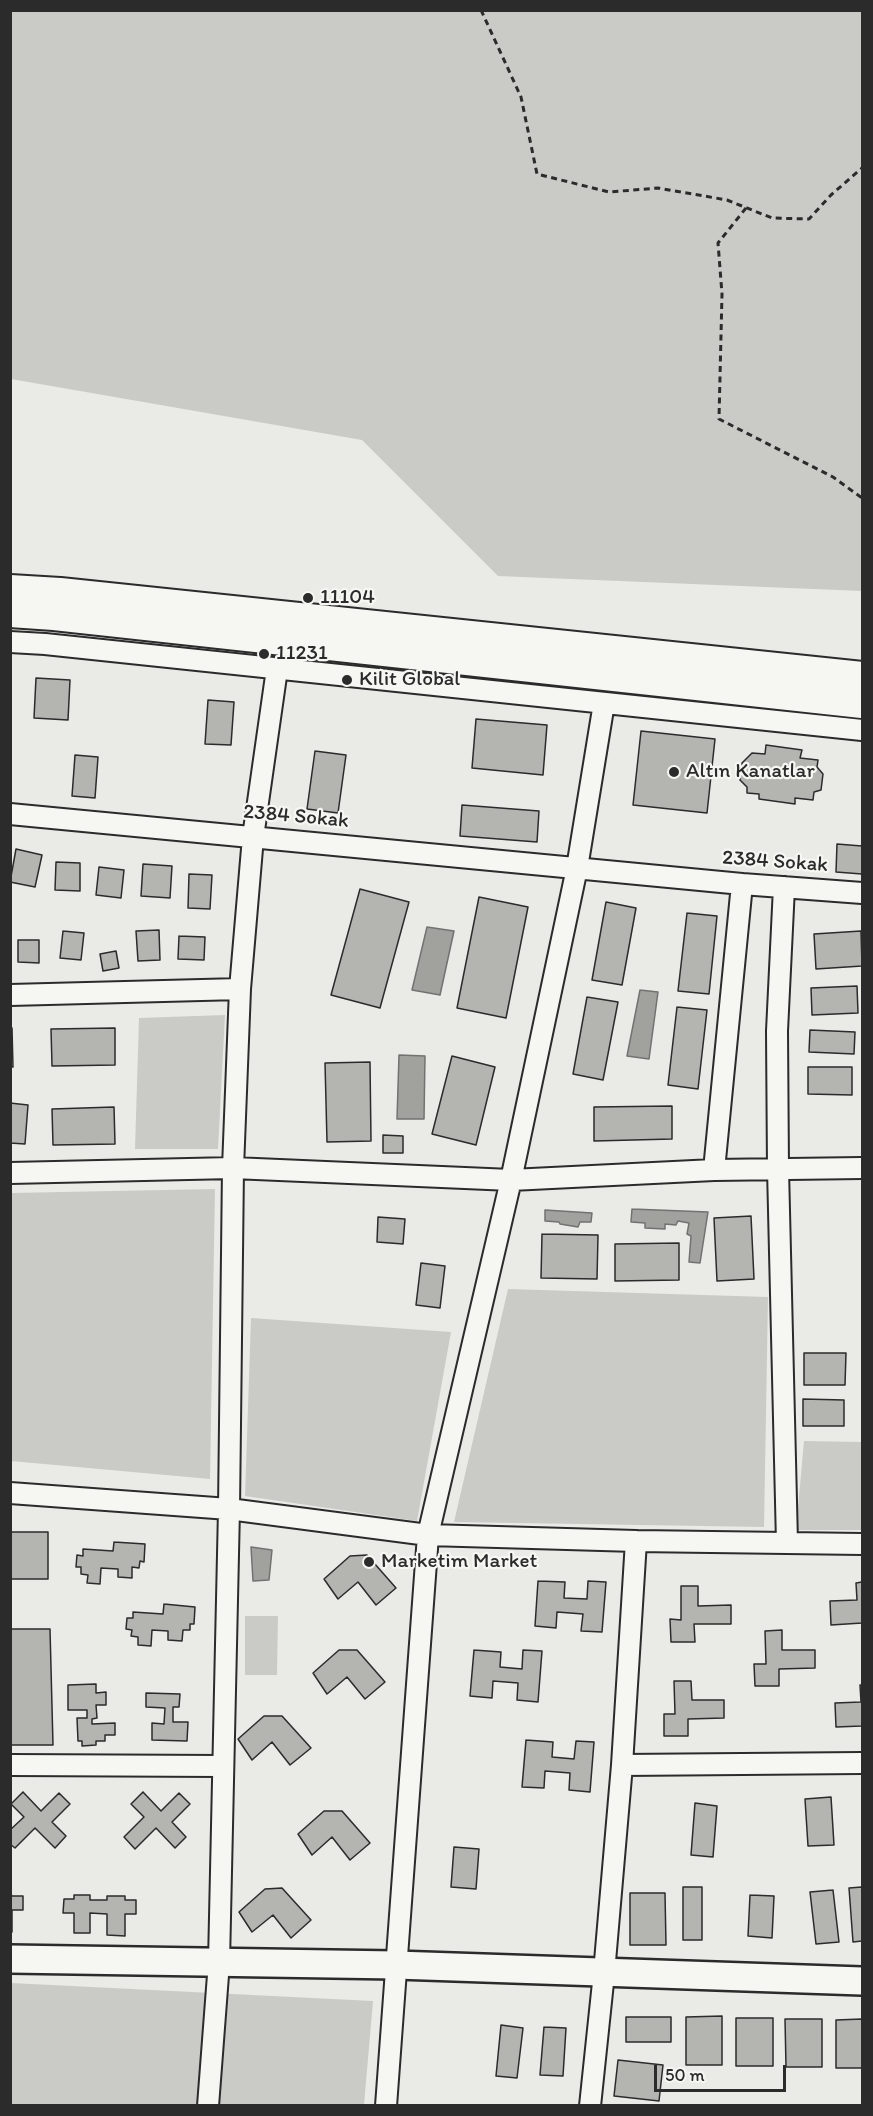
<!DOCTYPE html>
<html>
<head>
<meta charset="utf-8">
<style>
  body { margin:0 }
  #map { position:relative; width:873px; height:2116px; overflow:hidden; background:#eaeae6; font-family:Itim,sans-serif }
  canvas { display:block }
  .frame { position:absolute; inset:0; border:12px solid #2b2b2b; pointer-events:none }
  .scale { position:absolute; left:654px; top:2065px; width:132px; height:27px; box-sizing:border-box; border:3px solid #2b2b2b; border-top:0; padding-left:8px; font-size:18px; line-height:21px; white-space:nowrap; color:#2b2b2b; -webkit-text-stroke:4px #f6f6f2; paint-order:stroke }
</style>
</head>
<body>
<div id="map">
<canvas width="873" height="2116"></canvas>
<div class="frame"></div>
<div class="scale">50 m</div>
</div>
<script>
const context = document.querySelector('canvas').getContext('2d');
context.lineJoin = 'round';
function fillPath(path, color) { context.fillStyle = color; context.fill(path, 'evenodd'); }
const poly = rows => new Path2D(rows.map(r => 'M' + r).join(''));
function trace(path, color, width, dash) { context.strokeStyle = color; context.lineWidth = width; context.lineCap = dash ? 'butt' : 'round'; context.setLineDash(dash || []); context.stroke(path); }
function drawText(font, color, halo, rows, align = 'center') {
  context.font = font + ' Itim,sans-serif'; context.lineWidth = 4.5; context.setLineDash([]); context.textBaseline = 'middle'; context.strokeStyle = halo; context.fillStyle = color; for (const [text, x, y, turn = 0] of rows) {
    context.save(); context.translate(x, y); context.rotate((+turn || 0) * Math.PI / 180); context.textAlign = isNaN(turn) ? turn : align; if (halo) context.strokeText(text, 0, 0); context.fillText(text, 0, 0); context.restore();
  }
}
const green = poly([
  [10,11,862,11,862,591,498,576,362,440,11,379],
  [225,1015,218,1149,135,1149,139,1018],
  [215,1189,210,1479,11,1461,11,1193],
  [508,1289,768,1297,764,1527,454,1522],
  [251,1318,451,1332,417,1521,245,1496],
  [804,1441,862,1442,862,1530,796,1530],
  [245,1616,278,1616,277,1675,245,1675],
  [11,1983,373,2001,364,2105,11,2106]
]);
const water = poly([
  [427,927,454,931,440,995,412,990,427,927],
  [640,990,658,992,649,1059,627,1056,640,990],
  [399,1055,425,1056,424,1119,397,1119,399,1055],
  [632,1209,708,1212,700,1263,689,1262,691,1236,687,1234,689,1223,678,1221,676,1225,665,1224,665,1229,645,1228,645,1223,631,1222,632,1209],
  [545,1210,592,1213,591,1222,580,1222,578,1227,560,1224,559,1222,545,1221,545,1210],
  [251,1547,272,1550,269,1580,253,1581,251,1547]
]);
const building = poly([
  [36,678,70,680,68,720,34,718,36,678],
  [208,700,234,702,231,745,205,744,208,700],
  [476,719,547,725,543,775,472,768,476,719],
  [641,731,715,739,707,813,633,805,641,731],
  [766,745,802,750,800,758,818,760,817,767,823,774,821,790,814,792,813,800,795,798,795,804,759,799,759,794,747,793,747,787,740,780,742,763,752,753,765,754,766,745],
  [315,751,346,755,338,813,307,809,315,751],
  [75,755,98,757,95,798,72,796,75,755],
  [462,805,539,811,537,842,460,836,462,805],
  [837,844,862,846,862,874,836,872,837,844],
  [16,849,42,855,35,887,10,882,16,849],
  [56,862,80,863,80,891,55,890,56,862],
  [143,864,172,866,170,898,141,896,143,864],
  [99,867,124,870,121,898,96,895,99,867],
  [189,874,212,875,210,909,188,908,189,874],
  [360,889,409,902,380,1008,331,995,360,889],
  [479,897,528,907,506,1018,457,1008,479,897],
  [606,902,636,908,622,985,592,980,606,902],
  [687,913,717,916,709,994,678,991,687,913],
  [159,930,160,960,138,961,136,931,159,930],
  [63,931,84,933,81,960,60,958,63,931],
  [861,931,862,966,816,969,814,934,861,931],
  [179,936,205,937,204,960,178,959,179,936],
  [18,940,39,940,39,963,18,962,18,940],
  [116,951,119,968,103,971,100,954,116,951],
  [857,986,858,1013,812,1015,811,988,857,986],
  [587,997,618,1002,603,1080,573,1074,587,997],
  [677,1007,707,1010,698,1089,668,1085,677,1007],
  [10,1028,12,1028,13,1067,10,1067,10,1028],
  [115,1028,115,1065,52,1066,51,1029,115,1028],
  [810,1030,855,1032,854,1054,809,1052,810,1030],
  [452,1056,495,1067,476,1145,432,1134,452,1056],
  [370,1062,371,1141,327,1142,325,1063,370,1062],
  [808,1067,852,1067,852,1095,808,1094,808,1067],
  [10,1103,28,1105,25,1144,10,1143,10,1103],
  [672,1106,672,1139,594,1141,594,1107,672,1106],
  [114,1107,115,1144,53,1145,52,1109,114,1107],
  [383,1135,403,1136,403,1153,383,1153,383,1135],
  [751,1216,754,1279,717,1281,714,1218,751,1216],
  [378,1217,405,1219,403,1244,377,1242,378,1217],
  [542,1234,598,1235,597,1279,541,1278,542,1234],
  [679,1243,679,1280,615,1281,615,1244,679,1243],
  [421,1263,445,1266,440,1308,416,1305,421,1263],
  [804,1353,846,1353,845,1385,804,1385,804,1353],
  [803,1399,844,1400,844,1426,803,1426,803,1399],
  [10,1532,48,1532,48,1579,10,1579,10,1532],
  [114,1542,145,1544,144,1562,140,1561,139,1568,132,1567,132,1578,118,1577,118,1569,101,1568,100,1584,87,1583,88,1575,81,1574,81,1567,76,1567,77,1555,83,1556,83,1549,113,1551,114,1542],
  [367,1555,396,1588,376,1605,358,1582,338,1599,324,1579,350,1556,367,1555],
  [538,1581,565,1582,564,1598,587,1599,588,1581,606,1582,602,1632,581,1631,583,1614,557,1612,556,1628,535,1626,538,1581],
  [862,1582,862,1623,831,1625,830,1601,857,1600,856,1583,862,1582],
  [681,1586,698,1586,698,1606,731,1605,731,1624,694,1624,695,1642,671,1642,670,1619,681,1620,681,1586],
  [164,1604,195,1607,194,1624,190,1624,190,1630,183,1630,182,1641,168,1640,168,1631,152,1630,151,1646,138,1645,138,1637,131,1636,132,1630,126,1629,127,1618,133,1618,133,1612,163,1614,164,1604],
  [10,1629,50,1629,53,1745,10,1745,10,1629],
  [782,1630,782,1650,815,1650,815,1668,779,1669,779,1686,755,1686,754,1664,766,1664,765,1631,782,1630],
  [339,1650,357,1650,385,1682,365,1699,347,1677,327,1694,313,1673,339,1650],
  [474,1650,501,1652,500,1667,522,1669,523,1650,542,1651,538,1702,517,1700,518,1683,493,1681,492,1698,470,1696,474,1650],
  [674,1681,691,1681,692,1700,724,1700,724,1718,688,1719,688,1736,664,1736,664,1714,675,1714,674,1681],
  [96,1684,96,1693,106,1692,106,1705,96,1705,97,1718,92,1719,92,1724,115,1723,115,1735,105,1735,105,1741,96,1741,96,1745,82,1746,82,1741,78,1741,77,1718,87,1718,87,1710,68,1710,68,1685,96,1684],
  [860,1685,862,1685,862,1726,836,1727,835,1703,861,1702,860,1685],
  [146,1693,180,1694,179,1707,173,1707,173,1722,188,1722,187,1741,152,1740,152,1723,164,1724,165,1708,146,1707,146,1693],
  [264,1716,282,1716,311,1748,290,1765,272,1742,252,1760,238,1739,264,1716],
  [526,1740,553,1742,552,1757,574,1759,576,1741,594,1742,590,1792,569,1790,570,1773,545,1771,544,1788,522,1787,526,1740],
  [23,1792,41,1811,59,1793,70,1804,52,1822,66,1836,55,1848,35,1828,15,1848,10,1844,10,1830,24,1817,11,1804,23,1792],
  [143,1792,161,1811,179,1793,190,1804,172,1822,186,1837,175,1848,156,1828,135,1849,124,1837,144,1817,131,1804,143,1792],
  [831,1797,834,1845,808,1846,805,1799,831,1797],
  [695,1803,717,1806,713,1857,691,1855,695,1803],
  [324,1811,342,1811,370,1843,350,1860,332,1837,312,1855,298,1834,324,1811],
  [454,1847,479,1849,476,1889,451,1887,454,1847],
  [683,1887,702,1887,702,1940,683,1940,683,1887],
  [862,1887,862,1941,853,1942,849,1888,862,1887],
  [282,1888,311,1920,291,1938,273,1915,252,1932,239,1912,265,1889,282,1888],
  [833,1890,839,1942,816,1944,810,1892,833,1890],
  [10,1892,12,1896,23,1896,23,1910,12,1910,12,1932,10,1892],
  [630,1893,665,1893,666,1945,630,1945,630,1893],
  [74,1895,90,1895,90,1900,107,1900,107,1896,125,1896,125,1900,136,1900,136,1914,125,1914,125,1936,107,1935,107,1914,90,1913,90,1933,74,1933,74,1913,63,1913,64,1899,74,1899,74,1895],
  [750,1895,774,1896,772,1938,748,1936,750,1895],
  [722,2016,722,2065,686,2065,686,2017,722,2016],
  [626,2017,671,2017,671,2042,626,2042,626,2017],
  [736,2018,773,2018,773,2066,736,2066,736,2018],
  [785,2019,822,2019,822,2067,786,2067,785,2019],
  [862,2019,862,2068,836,2068,836,2020,862,2019],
  [501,2025,523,2028,517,2078,496,2076,501,2025],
  [544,2027,566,2028,563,2076,540,2075,544,2027],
  [618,2060,663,2065,659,2101,614,2096,618,2060]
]);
const path = poly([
  [481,10,521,97,537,174,609,192,658,188,727,200,772,218,809,219,831,195,862,168],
  [746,208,718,243,722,294,719,419,833,477,862,498]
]);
const street = poly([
  [10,642,45,644,862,730],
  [10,814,742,884,862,893],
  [784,887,777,1031,778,1169,787,1543],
  [10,995,240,989],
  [714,1170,742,884],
  [10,1173,233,1168,511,1180,714,1170,862,1168],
  [10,1493,229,1509,428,1535,636,1541,862,1544],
  [10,1765,222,1766],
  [622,1765,862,1763],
  [208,2106,219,1962,229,1509,233,1168,240,989,253,837,277,669],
  [386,2106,428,1535,511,1180,577,868,604,703],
  [590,2106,604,1973,622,1765,636,1541]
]);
const secondary = poly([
  [10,1959,396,1965,862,1981]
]);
const primary = poly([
  [10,590,60,593,862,677],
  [10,612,54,615,862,703]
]);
const markers = [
  [308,598,6,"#2b2b2b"],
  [264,654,6,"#2b2b2b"],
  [347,680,6,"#2b2b2b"],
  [674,772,6,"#2b2b2b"],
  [369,1562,6,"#2b2b2b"]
];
const poiNames = [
  ["11104",320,598],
  ["11231",276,654],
  ["Kilit Global",359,680],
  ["Altın Kanatlar",686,772],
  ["Marketim Market",381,1562]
];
const streetNames = [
  ["2384 Sokak",296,817,5],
  ["2384 Sokak",775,862,4]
];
fillPath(green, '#cacac7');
fillPath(water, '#a1a19e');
trace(water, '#727270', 1.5);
fillPath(building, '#b4b4b1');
trace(building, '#2b2b2b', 1.5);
trace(street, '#2b2b2b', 24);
trace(secondary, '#2b2b2b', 32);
trace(primary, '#2b2b2b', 34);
trace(path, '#2b2b2b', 3, [6, 4.5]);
trace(street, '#f6f6f2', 20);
trace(secondary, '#f6f6f2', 27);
trace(primary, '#f6f6f2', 30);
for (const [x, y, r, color] of markers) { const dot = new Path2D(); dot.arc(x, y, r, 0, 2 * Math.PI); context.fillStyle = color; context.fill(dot); trace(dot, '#f6f6f2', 2); }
drawText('21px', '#2b2b2b', '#f6f6f2', poiNames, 'left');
drawText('21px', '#2b2b2b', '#f6f6f2', streetNames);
</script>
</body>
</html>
